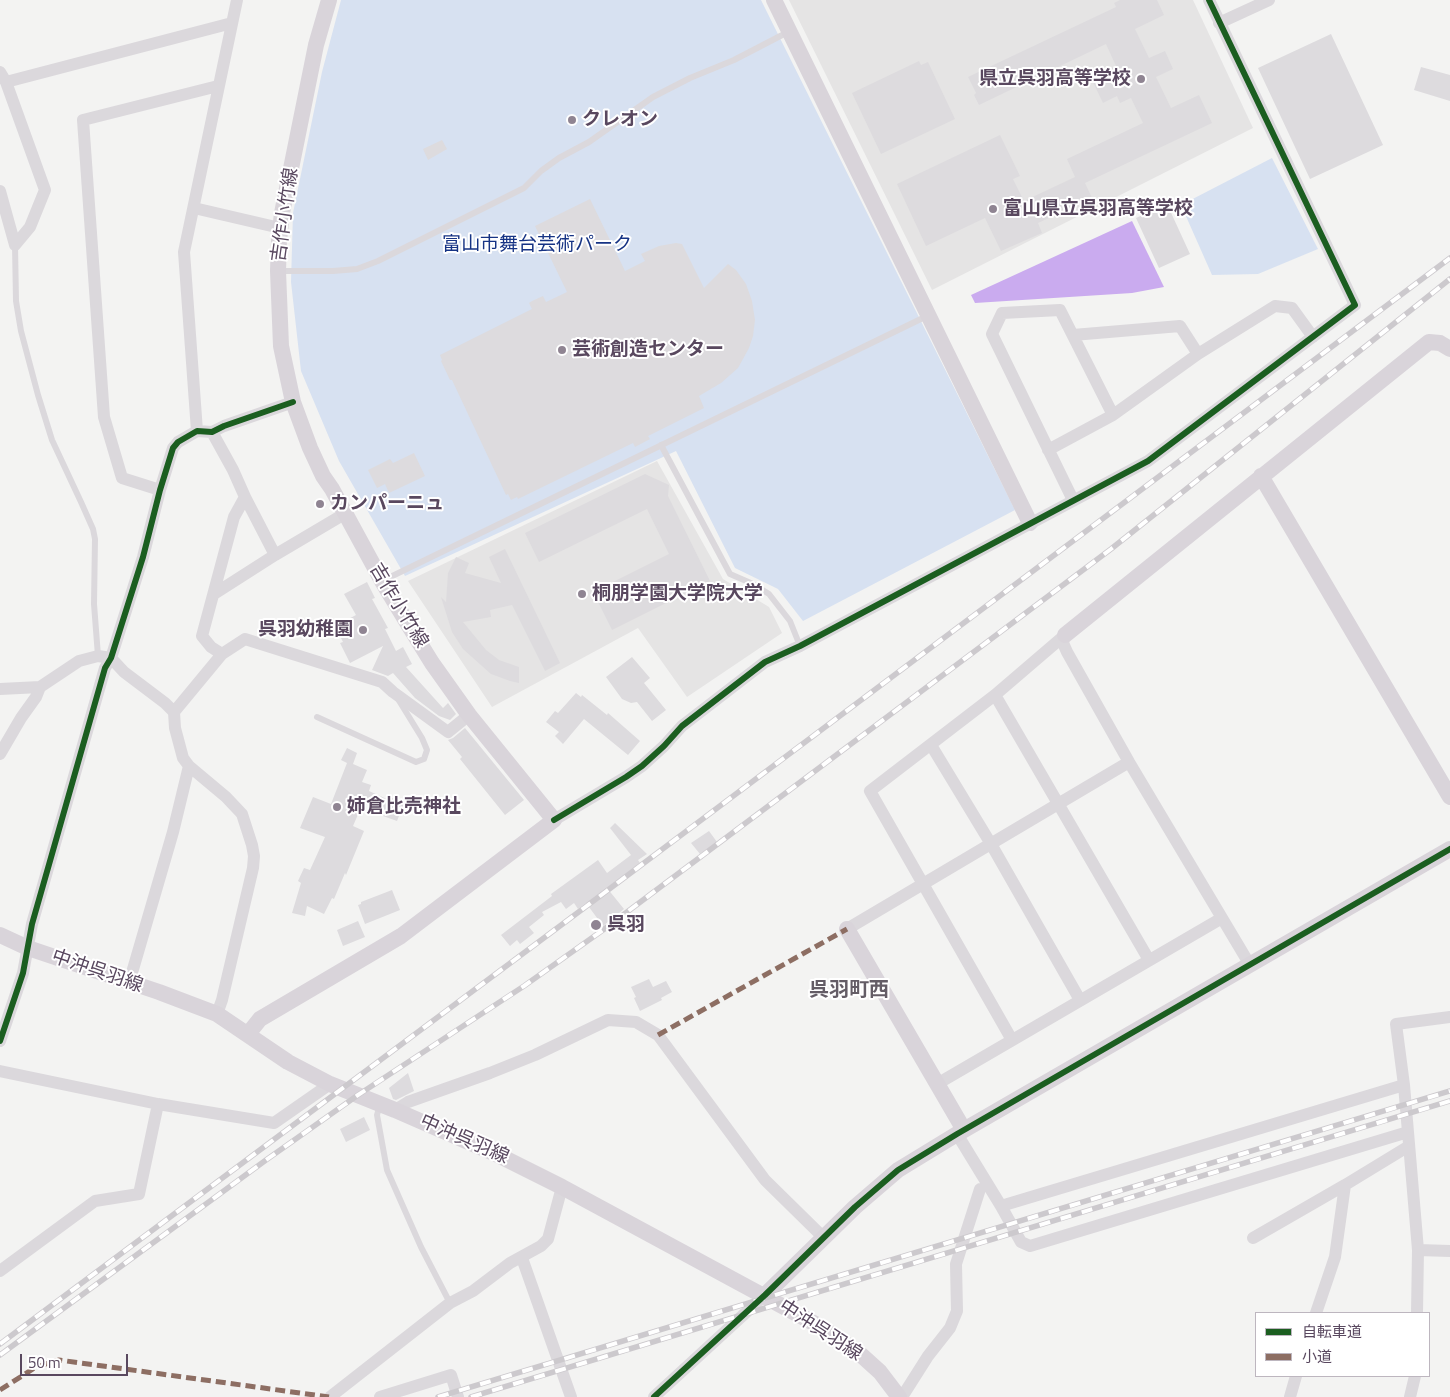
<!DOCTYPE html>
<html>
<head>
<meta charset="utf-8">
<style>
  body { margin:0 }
  #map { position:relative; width:1450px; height:1397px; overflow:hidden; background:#f3f3f2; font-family:"Titillium Web","Noto Sans JP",sans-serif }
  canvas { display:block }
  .legend { position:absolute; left:1255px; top:1312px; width:175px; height:65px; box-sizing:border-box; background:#fff; border:1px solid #bdb6bf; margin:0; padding:6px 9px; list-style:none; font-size:15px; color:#59485f }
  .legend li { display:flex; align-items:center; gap:10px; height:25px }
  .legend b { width:25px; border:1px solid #bdb6bf }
  .scale { position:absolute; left:20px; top:1354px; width:108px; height:22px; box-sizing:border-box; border:2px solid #59485f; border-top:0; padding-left:6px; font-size:15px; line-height:18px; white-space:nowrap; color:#59485f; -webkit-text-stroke:4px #fff; paint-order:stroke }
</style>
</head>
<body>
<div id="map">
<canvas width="1450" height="1397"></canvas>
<ul class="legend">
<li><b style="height:6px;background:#1b5e20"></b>自転車道</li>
<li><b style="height:6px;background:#8d6e63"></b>小道</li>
</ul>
<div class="scale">50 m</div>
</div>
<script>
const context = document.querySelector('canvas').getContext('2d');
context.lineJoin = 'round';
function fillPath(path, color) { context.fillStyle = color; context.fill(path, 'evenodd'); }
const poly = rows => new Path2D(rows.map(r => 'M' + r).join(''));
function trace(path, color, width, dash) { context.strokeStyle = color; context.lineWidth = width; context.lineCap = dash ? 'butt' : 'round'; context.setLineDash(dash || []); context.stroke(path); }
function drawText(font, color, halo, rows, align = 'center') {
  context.font = font + ' "Titillium Web","Noto Sans JP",sans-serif'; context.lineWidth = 4; context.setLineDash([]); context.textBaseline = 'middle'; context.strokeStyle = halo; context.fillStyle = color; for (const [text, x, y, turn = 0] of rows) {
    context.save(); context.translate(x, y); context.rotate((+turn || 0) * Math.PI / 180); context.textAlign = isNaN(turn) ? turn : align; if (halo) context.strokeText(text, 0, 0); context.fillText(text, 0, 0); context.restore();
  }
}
const education = poly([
  [789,0,1193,0,1253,128,932,290],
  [657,461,723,579,769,607,782,633,687,697,638,628,492,707,408,581]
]);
const green = poly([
  [341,0,761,0,1015,510,803,621,778,589,735,568,676,451,405,576,339,461,301,371,291,282,293,213,322,72],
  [1272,158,1318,249,1258,274,1212,275,1181,205]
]);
const water = poly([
  [1132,221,1164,287,1132,293,975,303,971,295]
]);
const building = poly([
  [1120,0,1157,0,1164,15,1135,29,1149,58,1165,51,1173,69,1156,77,1171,108,1199,95,1212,123,1085,183,1092,198,1038,223,1042,233,1001,251,985,218,926,246,897,184,1000,135,1020,176,1013,179,1024,201,1075,177,1067,159,1143,123,1131,98,1120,103,1117,96,1103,103,1091,78,1116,66,1106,44,979,105,974,95,976,93,968,77,1116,7,1114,3],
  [1331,34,1383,145,1310,179,1258,68],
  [919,61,921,65,928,62,955,119,881,154,852,93],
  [1421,67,1450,75,1450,101,1414,90],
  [442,140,447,149,428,160,423,149],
  [590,199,625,271,645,261,641,254,659,246,676,243,682,244,704,288,728,264,736,270,746,284,752,301,755,320,753,336,749,348,738,368,721,383,699,396,704,408,648,436,650,439,635,447,633,443,518,499,517,497,511,500,508,494,506,495,452,380,450,380,441,361,442,360,440,355,532,309,529,303,532,301,543,296,546,302,567,292,535,226],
  [1167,204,1190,254,1159,268,1136,218],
  [414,453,425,476,389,493,385,484,377,488,368,470,390,459,393,463],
  [645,474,669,485,668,496,710,581,612,630,593,592,669,554,647,509,539,562,525,533],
  [505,549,560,663,545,671,512,605,490,610,491,617,463,622,486,650,499,660,519,667,519,683,510,681,491,674,463,649,452,632,441,597,446,602,448,573,456,557,469,563,465,573,501,583,489,557],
  [367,582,375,598,372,599,388,628,385,629,396,651,403,647,412,664,406,667,443,708,448,703,456,714,450,720,439,716,415,698,393,673,388,676,372,670,383,646,350,663,340,643,343,642,335,626,356,615,344,594],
  [632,657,650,678,644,683,666,710,652,721,637,702,631,703,622,699,606,677],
  [576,693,581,697,582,695,607,715,608,713,640,741,628,755,584,719,563,744,555,736,559,732,546,722,555,711,558,713],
  [465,728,524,800,505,815,460,759,462,757,448,740,453,738],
  [347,748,357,753,353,764,367,770,362,782,371,785,369,791,389,800,390,797,404,803,397,821,383,816,384,812,363,803,353,826,364,831,346,875,345,873,334,899,332,898,324,914,307,906,305,916,292,913,301,883,298,881,304,868,310,870,325,837,300,828,313,797,331,804,347,763,341,760],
  [615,823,647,854,638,860,640,863,607,888,624,909,603,926,586,903,578,909,574,903,566,909,561,902,542,912,544,915,529,927,534,933,520,944,517,940,510,946,501,935,552,896,551,894,598,860,607,873,631,855,610,828],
  [709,831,717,842,700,854,691,843],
  [392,890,400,910,365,924,358,905,361,904,361,902],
  [358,921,365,937,343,946,337,930],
  [649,979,653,987,666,981,672,992,661,998,662,1000,640,1011,634,998,636,997,631,987],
  [408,1073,414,1091,396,1100,393,1099,389,1088],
  [364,1117,370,1130,346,1142,340,1129]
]);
const lane = poly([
  [15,245,16,301,21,331,38,395,52,440,81,502,93,529,95,539,94,604,98,656],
  [279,271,333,271,357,269,378,261,524,188,541,171,559,158,589,142,653,97,690,78,734,60,788,32],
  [661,445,730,574,753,584,769,594,790,621,800,646],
  [382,581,927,316],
  [317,717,416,762,424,759,427,750,422,738,398,699],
  [380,1105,377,1115,387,1170,421,1247,450,1303]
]);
const street = poly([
  [1219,23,1269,0],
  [0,72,6,82,45,190,30,227,15,245],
  [6,82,232,23],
  [0,191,15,245],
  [194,208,280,228],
  [1073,335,1180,326,1198,354],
  [197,431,184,252,237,0],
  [212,432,233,470,245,497,234,517,202,636,211,647,222,654],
  [1048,450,1113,415,1198,354,1275,306,1292,308,1313,337],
  [160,490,122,478,104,417,83,120,218,86],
  [245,497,275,555],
  [1073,500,992,334,1002,313,1060,310,1113,415],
  [214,594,275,555,346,513],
  [1065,635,1063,643,1067,652,1129,762,1250,965],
  [0,689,40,687,79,661,98,656,111,658,124,672,165,703,174,712,175,728,183,758,189,766,226,797,242,814,252,845,254,856,253,868,222,1000,217,1014],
  [995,695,1149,960],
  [174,712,222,654,245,639,382,682,393,692,448,732,469,715],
  [931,745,991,844,1080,1000],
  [0,754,21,718,36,697,40,687],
  [554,820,626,777,642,766,664,746,682,726,765,662,800,646,1148,461,1355,305,1209,0],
  [847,929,1129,762],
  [129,983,173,832,189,766],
  [1012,1040,870,791,995,695,1065,635],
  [0,1041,23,973,32,924,48,868,105,668,111,658,143,557,160,490,173,448,178,442,197,431,212,432,224,426,293,402],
  [0,1071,158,1104,274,1123,330,1084],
  [937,1084,1222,918],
  [395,1110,408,1102,490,1073,535,1055,608,1020,636,1022,658,1035,765,1180,823,1237],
  [957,1134,1001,1206,1404,1085],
  [1001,1206,1021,1242,1030,1246,1408,1132],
  [1253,1238,1345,1185,1409,1146],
  [1418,1250,1404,1085,1396,1024,1450,1017],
  [522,1258,571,1397],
  [0,1271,95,1201,139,1194,158,1104],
  [1316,1313,1335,1257,1345,1185],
  [1417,1313,1418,1250,1450,1251],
  [330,1397,450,1303,473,1291,510,1263,541,1246,548,1239,562,1187],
  [380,1397,451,1375,458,1397],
  [654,1397,765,1295],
  [902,1397,928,1356,950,1328,957,1311,956,1264,980,1189],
  [1290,1397,1296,1376],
  [1410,1397,1415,1376]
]);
const secondary = poly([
  [774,0,1030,523],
  [1261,476,1450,797],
  [1065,635,1429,342,1440,343,1450,349],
  [847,929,964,1130],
  [0,935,28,948,159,992,217,1014,288,1062,330,1084,395,1110,498,1155,562,1187,821,1327,859,1353,880,1372,899,1397],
  [248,1034,260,1019,401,936,554,820,469,715,432,663,411,629,382,581,332,489,323,476,310,448,293,402,281,346,278,271,279,240,282,213,316,45,329,0],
  [765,1295,855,1207,898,1170,957,1134,1450,849]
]);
const rail = poly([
  [0,1344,584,908,1450,258],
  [0,1355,266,1160,358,1095,524,986,603,930,1111,549,1450,279],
  [438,1397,1450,1091],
  [471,1397,1450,1101]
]);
const quiet = poly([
  [658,1035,847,929],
  [0,1390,36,1367,59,1360,329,1397]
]);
const cycleway = poly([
  [554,820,626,777,642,766,664,746,682,726,765,662,800,646,1148,461,1355,305,1209,0],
  [0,1041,23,973,32,924,48,868,105,668,111,658,143,557,160,490,173,448,178,442,197,431,212,432,224,426,293,402],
  [654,1397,765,1295,855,1207,898,1170,957,1134,1450,849]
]);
const markers = [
  [1141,79,5,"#8f8492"],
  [572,120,5,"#8f8492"],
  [993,209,5,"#8f8492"],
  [562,350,5,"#8f8492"],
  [320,504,5,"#8f8492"],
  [582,594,5,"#8f8492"],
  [363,630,5,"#8f8492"],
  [337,807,5,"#8f8492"],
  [596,925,6,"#8f8492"]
];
const poiNames = [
  ["県立呉羽高等学校",1131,79,"right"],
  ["クレオン",582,120],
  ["富山県立呉羽高等学校",1003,209],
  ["芸術創造センター",572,350],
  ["カンパーニュ",330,504],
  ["桐朋学園大学院大学",592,594],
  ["呉羽幼稚園",353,630,"right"],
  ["姉倉比売神社",347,807],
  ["呉羽",607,925]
];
const streetNames = [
  ["吉作小竹線",286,215,-82],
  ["吉作小竹線",398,606,59],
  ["中沖呉羽線",97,972,19],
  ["中沖呉羽線",464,1140,24],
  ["中沖呉羽線",820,1331,33]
];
const parkNames = [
  ["富山市舞台芸術パーク",537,245]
];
const neighbourhoodNames = [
  ["呉羽町西",849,991]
];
fillPath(education, '#e5e4e4');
fillPath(green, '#d7e1f1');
fillPath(water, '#caabef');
fillPath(building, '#dddbde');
trace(lane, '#dbd8dc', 6);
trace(street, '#dbd8dc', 12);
trace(secondary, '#d9d4da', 16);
trace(rail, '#ccc9cd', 5.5);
trace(rail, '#fff', 4, [11]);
trace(quiet, '#8d6e63', 5, [10, 5]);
trace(cycleway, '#1b5e20', 6);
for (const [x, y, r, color] of markers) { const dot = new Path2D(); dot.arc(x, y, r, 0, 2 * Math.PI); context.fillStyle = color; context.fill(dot); trace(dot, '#fff', 2); }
drawText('bold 19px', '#59485f', '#fff', poiNames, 'left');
drawText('19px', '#59485f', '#fff', streetNames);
drawText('19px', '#163384', '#fff', parkNames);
drawText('bold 20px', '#645d66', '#fff', neighbourhoodNames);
</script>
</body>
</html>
